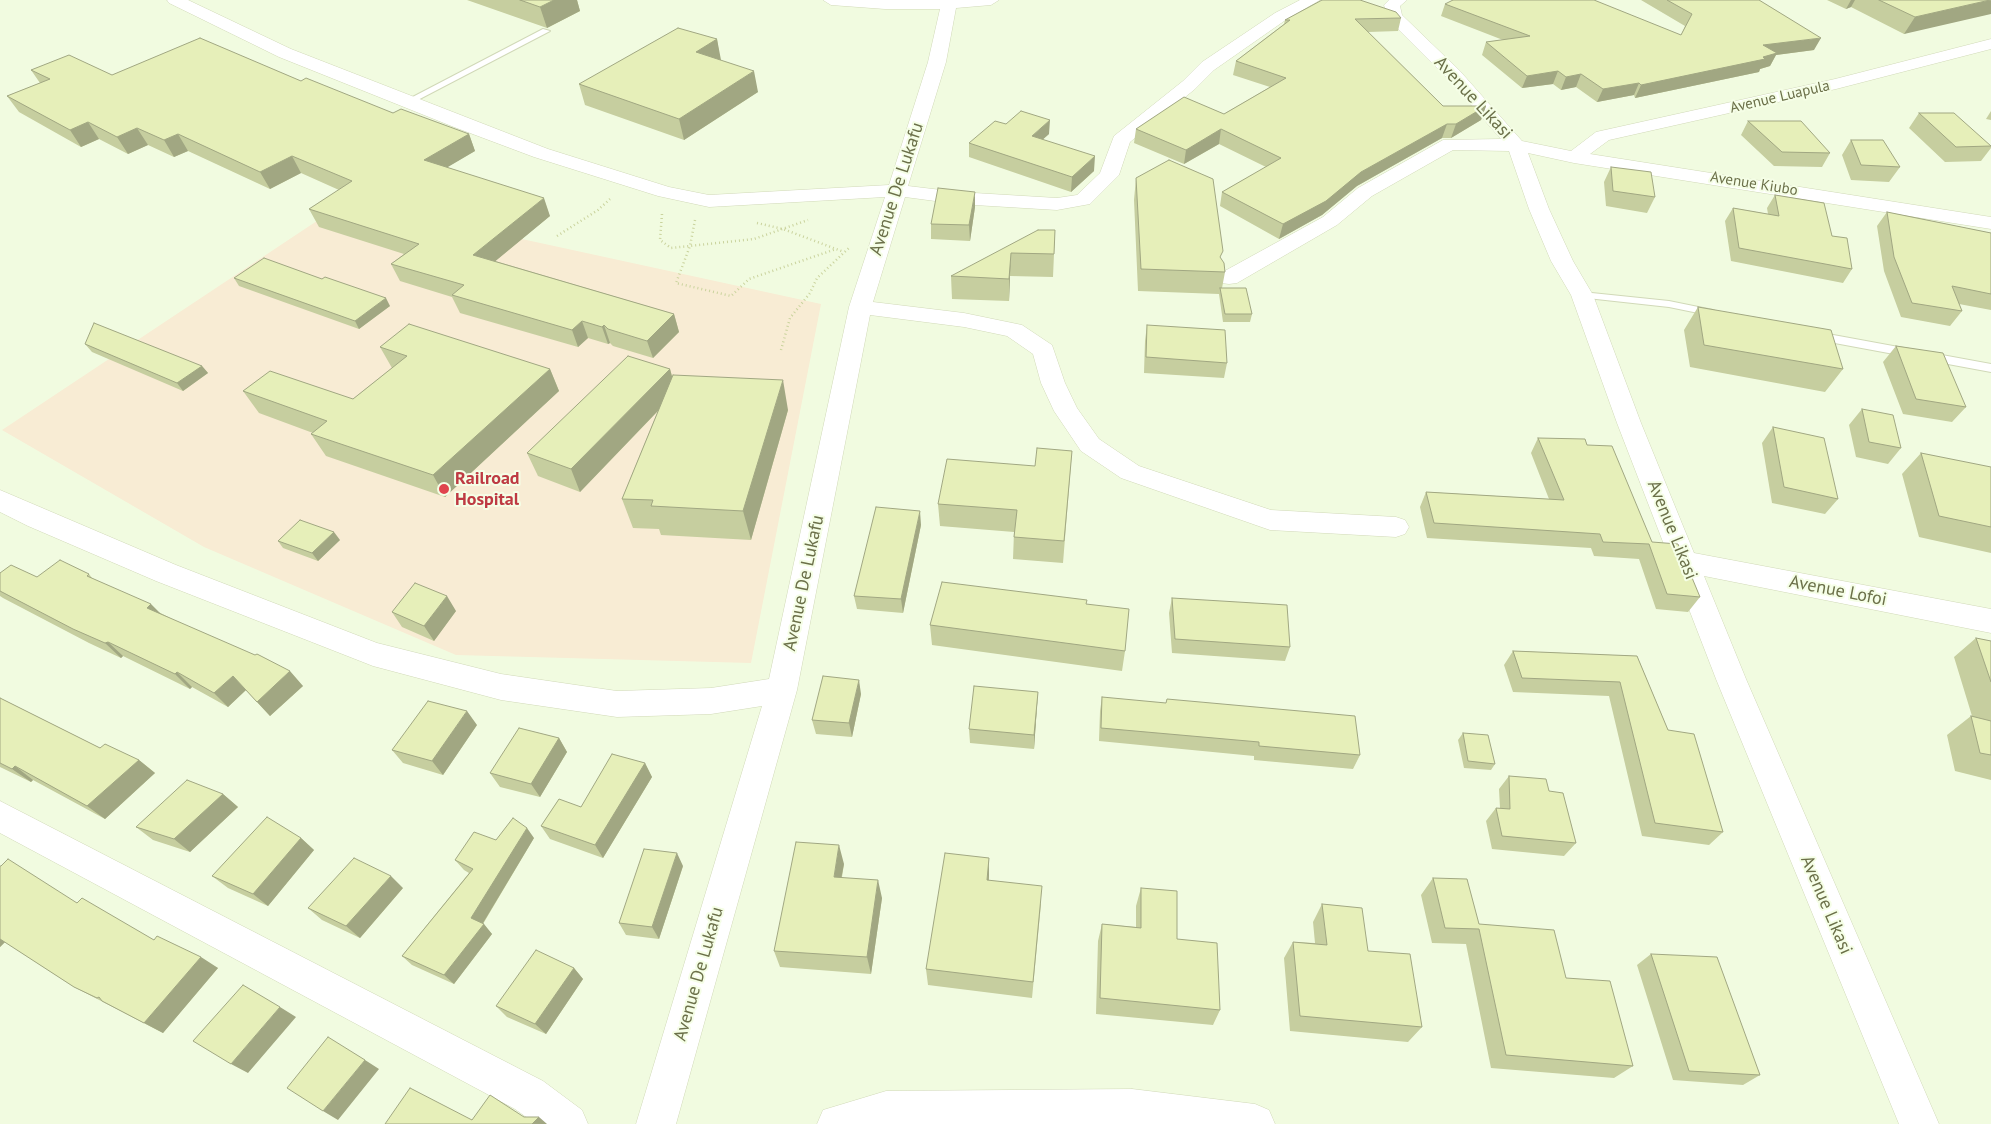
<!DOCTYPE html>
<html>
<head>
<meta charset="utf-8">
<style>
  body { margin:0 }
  canvas { display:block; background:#f1fbe0 }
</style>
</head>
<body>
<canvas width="1991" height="1124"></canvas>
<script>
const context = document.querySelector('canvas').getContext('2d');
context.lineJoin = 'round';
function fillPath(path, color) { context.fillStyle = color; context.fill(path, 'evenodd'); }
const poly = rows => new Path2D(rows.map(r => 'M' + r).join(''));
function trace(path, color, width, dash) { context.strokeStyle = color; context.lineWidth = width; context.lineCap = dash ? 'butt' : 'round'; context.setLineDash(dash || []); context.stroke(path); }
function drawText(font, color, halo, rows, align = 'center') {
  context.font = font + ' "PT Sans",sans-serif'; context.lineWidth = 4; context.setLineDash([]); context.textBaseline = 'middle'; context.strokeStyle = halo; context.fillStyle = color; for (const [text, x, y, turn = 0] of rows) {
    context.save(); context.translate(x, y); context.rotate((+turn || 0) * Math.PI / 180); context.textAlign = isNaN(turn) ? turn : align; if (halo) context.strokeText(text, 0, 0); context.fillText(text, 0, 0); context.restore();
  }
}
const medical = poly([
  [347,201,821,304,751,663,456,655,204,547,2,430]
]);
const path = poly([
  [662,214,660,240,671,248,754,239,808,220],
  [695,220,690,246,676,283,731,296,749,279,836,249],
  [757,223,783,229,844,252],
  [557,236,598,210,610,199],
  [781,350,790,318,810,293,817,278,850,247]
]);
const lane = poly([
  [543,29,550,31,412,103,405,101,543,29],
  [1582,292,1669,301,1713,310,1719,313,1713,316,1669,307,1578,297,1578,293,1582,292],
  [1817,332,1991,364,1991,372,1813,339,1811,336,1817,332]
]);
const street = poly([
  [167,0,188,0,291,49,548,149,669,187,709,195,889,185,928,62,940,9,885,9,831,5,823,0,999,0,991,5,956,8,946,62,908,186,958,192,1057,198,1077,195,1100,173,1114,136,1183,81,1202,62,1275,13,1300,0,1320,0,1287,19,1214,70,1195,89,1130,142,1119,175,1090,204,1057,210,958,204,905,197,873,302,964,313,1022,325,1052,345,1065,383,1077,408,1099,439,1139,466,1271,510,1396,517,1405,520,1409,527,1405,534,1396,537,1270,530,1121,478,1081,451,1054,411,1041,383,1033,354,1007,336,964,327,870,315,797,690,676,1124,636,1124,762,706,711,714,617,717,501,700,373,666,156,581,28,526,0,512,0,490,176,565,377,643,501,674,617,691,711,688,769,679,849,307,885,197,709,207,658,196,534,157,454,127,279,57,169,3,167,0],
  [1389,0,1407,0,1400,6,1402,15,1460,71,1522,141,1571,151,1596,132,1835,79,1991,39,1991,49,1836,89,1609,140,1590,154,1991,217,1991,229,1574,163,1528,153,1549,209,1573,261,1593,295,1641,423,1694,553,1991,609,1991,633,1704,576,1746,679,1939,1124,1899,1124,1716,679,1617,423,1571,295,1551,261,1529,209,1509,151,1453,150,1372,196,1337,225,1237,283,1229,284,1221,283,1218,278,1221,273,1323,217,1358,188,1443,140,1501,139,1448,79,1388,19,1384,5,1389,0],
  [0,801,543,1081,582,1110,588,1124,536,1124,515,1109,0,833,0,801],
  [1132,1089,1255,1104,1269,1110,1275,1124,817,1124,823,1110,886,1091,1132,1089]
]);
const wall = poly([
  [467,0,577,0,580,11,547,28],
  [1641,0,1759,0,1814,50,1776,55,1770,66,1760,69,1759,72,1635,98,1634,95,1597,102,1576,87,1561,90,1553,84,1522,88,1482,55,1486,42,1503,40,1441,16,1445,4,1681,35,1685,26],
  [1827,0,1991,0,1904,34,1851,7,1846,9],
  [1401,18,1398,31,1368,32,1443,106,1486,106,1481,120,1451,138,1442,138,1357,186,1322,215,1279,239,1220,206,1222,192,1266,167,1219,144,1184,164,1134,143,1136,129,1224,114,1270,87,1233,75,1236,61,1284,24,1285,20],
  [717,39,720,60,758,92,684,140,585,105,579,84],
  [31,70,112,75,301,81,393,113,469,134,475,151,447,167,550,216,495,261,674,314,679,332,653,358,613,346,610,343,608,344,588,338,578,347,460,313,452,297,400,281,391,264,404,254,319,227,309,209,339,190,301,173,270,189,188,151,174,157,148,145,128,154,99,139,81,147,19,112,7,96,40,83],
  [1991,111,1991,120,1986,119],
  [1919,113,1991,146,1991,148,1981,161,1945,162,1909,128],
  [1748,121,1830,153,1822,167,1774,166,1741,135],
  [1049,134,1043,139,1094,171,1071,192,969,157,969,143],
  [1851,140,1900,167,1889,182,1851,180,1842,155],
  [1611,167,1655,197,1647,213,1606,206,1604,182],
  [1136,178,1221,259,1225,272,1222,288,1252,314,1250,322,1223,322,1219,294,1138,291,1134,200],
  [1775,195,1832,236,1852,269,1843,283,1731,261,1725,221,1733,208,1768,214,1767,208],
  [975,207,970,241,931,239,931,224],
  [1887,212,1991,233,1991,310,1959,304,1962,311,1950,326,1901,317,1884,271,1877,226],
  [1055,230,1053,277,1010,276,1009,301,952,299,951,276],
  [234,278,390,306,359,329,239,286],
  [1698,307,1843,369,1825,392,1690,367,1684,330],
  [1147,325,1227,363,1224,378,1144,373,1145,341],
  [85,344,202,366,208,373,183,391,92,352],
  [1896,346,1966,407,1952,422,1903,414,1883,362],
  [380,347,550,369,559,391,445,497,326,456,311,434,313,433,259,413,243,391,353,399,392,368],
  [670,369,672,376,788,410,751,540,661,535,659,529,633,528,622,499,658,411,580,492,538,476,527,453],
  [1862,409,1901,448,1888,464,1856,457,1849,425],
  [1773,427,1838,499,1825,514,1772,503,1762,443],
  [1538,438,1587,445,1652,542,1700,597,1688,612,1656,609,1639,559,1594,556,1591,548,1427,538,1420,507,1426,492,1549,499,1531,453],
  [1072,451,1063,563,1013,559,1014,532,940,526,938,504,1035,466],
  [1921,453,1991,468,1991,553,1919,537,1902,474],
  [921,525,903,613,857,609,854,596],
  [340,540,318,561,283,548,278,541],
  [0,573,37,577,89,574,92,578,303,686,270,716,246,690,228,707,192,687,190,689,123,656,121,658,89,643,3,598,0,596],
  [1172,598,1290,647,1285,661,1172,653,1169,613],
  [1086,604,1125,651,1122,671,932,645,930,625],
  [456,611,434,641,402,627,392,612],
  [1976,638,1991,641,1991,780,1955,771,1947,735,1971,716,1972,716,1954,657],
  [1513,651,1637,656,1668,730,1723,832,1709,845,1642,836,1609,696,1513,692,1504,665],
  [1038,692,1034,749,970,743,969,729],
  [861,694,852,737,816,734,812,720],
  [1102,697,1360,755,1353,769,1254,760,1254,756,1099,741,1100,711],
  [0,698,100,748,139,760,155,773,105,819,33,780,31,782,0,767],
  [477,725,443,775,403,763,392,750],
  [1463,733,1495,764,1491,770,1464,768,1458,740],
  [559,738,567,752,540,797,500,787,490,773],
  [645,763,652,777,603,858,550,839,541,826,581,807],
  [1509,776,1549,791,1576,843,1564,856,1492,849,1486,821,1496,808,1500,808,1499,789],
  [223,794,238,807,190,852,153,840,136,827],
  [301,838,314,850,268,906,228,888,212,876],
  [534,838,483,924,492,934,454,984,412,965,402,956,469,873,464,870,455,860,496,840],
  [989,858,989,880,1041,904,1032,998,928,985,926,969],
  [844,864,842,877,882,898,871,974,780,967,774,951],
  [0,866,154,940,218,968,163,1033,74,987,5,942,0,947],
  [683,866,659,939,626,935,619,923],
  [1433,878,1479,924,1633,1066,1614,1078,1491,1068,1466,944,1432,943,1421,895],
  [403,888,360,938,322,920,308,908],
  [1141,888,1177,939,1220,1010,1213,1025,1096,1014,1098,941,1102,924,1136,927,1136,906],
  [1322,904,1368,951,1422,1027,1408,1042,1290,1031,1284,958,1293,942,1315,943,1313,922],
  [1651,954,1760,1075,1743,1085,1673,1080,1637,965],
  [574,968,583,979,546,1034,507,1017,496,1006]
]);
const shadedWall = poly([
  [554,0,577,0,580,11,547,28,540,7],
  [1851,0,1855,0,1851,7,1846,9],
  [1991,0,1991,14,1904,34,1915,17],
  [1821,38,1814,50,1776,55,1770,66,1760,69,1759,72,1635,98,1641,85,1763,45],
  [717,39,721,60,700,73,696,52],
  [754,71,758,92,684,140,679,119],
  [1558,71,1553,84,1522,88,1527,76],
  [1581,74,1576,87,1561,90,1566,77],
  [1639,83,1634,95,1597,102,1603,89],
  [1486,106,1481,120,1451,138,1456,124],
  [1050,120,1049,134,1031,150,1032,136],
  [88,122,99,139,81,147,70,130],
  [1447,124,1442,138,1357,186,1322,215,1279,239,1283,224,1361,172],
  [137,128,148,145,128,154,117,137],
  [1221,129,1219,144,1184,164,1186,150],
  [178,134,188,151,174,157,164,140],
  [469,134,475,151,431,177,424,160],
  [292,156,301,173,270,189,260,172],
  [1095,156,1094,171,1071,192,1072,177],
  [975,192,975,207,970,241,969,225],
  [544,198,550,216,481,273,473,255],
  [1011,253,1010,276,1009,301,1009,279],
  [386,298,390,306,359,329,355,321],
  [674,314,679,332,653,358,647,341],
  [582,321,588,338,578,347,572,330],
  [604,325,610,343,608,344,602,327],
  [202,366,208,373,183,391,177,383],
  [550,369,559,391,445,497,433,475],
  [670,369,676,392,580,492,571,469],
  [783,380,788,410,751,540,743,511],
  [920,511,921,525,903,613,901,599],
  [334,532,340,540,318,561,312,553],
  [447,596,456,611,434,641,424,626],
  [151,604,166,619,147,608],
  [108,642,123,656,121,658,105,643],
  [290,671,303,686,270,716,257,702],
  [177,672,192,687,190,689,175,674],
  [233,676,246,690,228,707,214,693],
  [859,680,861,694,852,737,849,723],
  [1038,692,1037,706,1034,749,1034,735],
  [467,711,477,725,443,775,432,761],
  [559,738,567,752,540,797,531,784],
  [139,760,155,773,105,819,87,806],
  [645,763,652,777,603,858,595,845],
  [15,766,33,780,31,782,12,769],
  [223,794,238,807,190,852,174,839],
  [527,828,534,838,480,928,471,918],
  [301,838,314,850,268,906,253,894],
  [839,845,844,864,838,895,834,877],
  [677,853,683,866,659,939,652,927],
  [989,858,989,876,987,898,987,880],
  [391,876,403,888,360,938,346,926],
  [878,880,882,898,871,974,867,957],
  [484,924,492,934,454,984,444,975],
  [0,938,6,941,0,947],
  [201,957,218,968,163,1033,144,1023],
  [574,968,583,979,546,1034,535,1024],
  [280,1007,296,1017,248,1073,231,1064],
  [365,1060,379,1069,338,1120,323,1111],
  [539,1117,547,1124,532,1124]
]);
const building = poly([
  [520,0,554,0,540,7,520,0],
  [1322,0,1360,0,1396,12,1401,18,1355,19,1443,106,1486,106,1456,124,1447,124,1361,172,1326,201,1283,224,1222,192,1281,158,1221,129,1186,150,1136,129,1184,97,1224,114,1286,78,1236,61,1290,20,1285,20,1322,0],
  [1453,0,1594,0,1681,35,1692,14,1667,0,1759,0,1821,38,1763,45,1777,53,1763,57,1765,59,1641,85,1639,83,1603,89,1581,74,1566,77,1558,71,1527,76,1486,42,1530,36,1445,4,1453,0],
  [1879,0,1990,0,1915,17,1879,0],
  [678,28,717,39,696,52,754,71,679,119,579,84,678,28],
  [200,38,301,81,306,78,393,113,401,109,469,134,424,160,544,198,473,255,674,314,647,341,608,329,604,325,602,327,582,321,572,330,452,295,464,285,391,264,419,244,309,209,352,181,292,156,260,172,178,134,164,140,137,128,117,137,88,122,70,130,7,96,50,79,31,70,69,55,112,75,200,38],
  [1021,111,1050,120,1032,136,1095,156,1072,177,969,143,995,121,1006,124,1021,111],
  [1919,113,1954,113,1991,146,1956,147,1919,113],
  [1748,121,1801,121,1830,153,1782,152,1748,121],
  [1851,140,1883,140,1900,167,1861,165,1851,140],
  [1169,160,1213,179,1223,251,1220,257,1224,263,1225,272,1141,269,1136,178,1169,160],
  [1611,167,1651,172,1655,197,1613,191,1611,167],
  [938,188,975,192,969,225,931,224,938,188],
  [1775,195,1824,203,1832,236,1847,238,1852,269,1739,248,1733,208,1779,216,1775,195],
  [1887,212,1991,233,1991,294,1952,286,1962,311,1912,303,1894,257,1887,212],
  [1038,230,1055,230,1054,254,1011,253,1009,279,951,276,1038,230],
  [264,258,322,279,325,277,386,298,355,321,234,278,264,258],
  [1220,288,1246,288,1252,314,1225,314,1220,288],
  [1698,307,1831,330,1843,369,1704,345,1698,307],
  [94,323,202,366,177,383,85,344,94,323],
  [409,324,550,369,433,475,311,434,327,421,243,391,270,371,353,399,407,356,380,347,409,324],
  [1147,325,1225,330,1227,363,1146,357,1147,325],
  [1896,346,1943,353,1966,407,1916,399,1896,346],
  [628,356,670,369,571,469,527,453,628,356],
  [673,375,783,380,743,511,651,506,653,500,622,499,673,375],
  [1862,409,1893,415,1901,448,1869,442,1862,409],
  [1773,427,1824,438,1838,499,1784,487,1773,427],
  [1538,438,1585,439,1587,445,1612,446,1652,542,1678,544,1700,597,1667,594,1649,544,1603,542,1600,534,1434,523,1426,492,1564,500,1538,438],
  [1037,448,1072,451,1064,541,1014,537,1017,510,938,504,947,459,1035,466,1037,448],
  [1921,453,1991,467,1991,527,1939,516,1921,453],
  [876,507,920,511,901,599,854,596,876,507],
  [300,520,334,532,312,553,278,541,300,520],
  [60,560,89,574,87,576,151,604,147,608,255,655,257,654,290,671,257,702,233,676,214,693,177,672,175,674,108,642,105,643,73,629,0,591,0,573,11,565,37,577,60,560],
  [942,582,1087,600,1086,604,1129,609,1125,651,930,625,942,582],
  [415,583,447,596,424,626,392,612,415,583],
  [1172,598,1287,605,1290,647,1175,639,1172,598],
  [1976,638,1991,641,1991,682,1976,638],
  [1513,651,1637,656,1668,730,1694,734,1723,832,1655,823,1620,682,1522,678,1513,651],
  [823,676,859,680,849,723,812,720,823,676],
  [974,686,1038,692,1034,735,969,729,974,686],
  [1102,697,1166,703,1167,699,1355,716,1360,755,1259,746,1259,742,1101,728,1102,697],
  [0,698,100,748,105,744,139,760,87,806,15,766,12,769,0,763,0,698],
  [428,701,467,711,432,761,392,750,428,701],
  [1971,716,1991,721,1991,755,1980,753,1971,716],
  [519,728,559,738,531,784,490,773,519,728],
  [1463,733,1488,735,1495,764,1468,761,1463,733],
  [612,754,645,763,595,845,541,826,559,799,581,807,612,754],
  [1509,776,1546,779,1549,791,1563,793,1576,843,1502,836,1496,808,1510,809,1509,776],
  [187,780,223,794,174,839,136,827,187,780],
  [267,817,301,838,253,894,212,876,267,817],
  [513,818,527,828,471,918,484,924,444,975,402,956,473,869,455,860,474,832,496,840,513,818],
  [796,842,839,845,834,877,878,880,867,957,774,951,796,842],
  [644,849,677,853,652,927,619,923,644,849],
  [945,853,989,858,987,880,1042,886,1033,982,926,969,945,853],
  [354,858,391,876,346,926,308,908,354,858],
  [8,859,77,903,82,898,154,940,157,936,201,957,144,1023,102,1001,99,997,97,998,74,987,0,939,0,866,1,866,8,859],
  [1433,878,1467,879,1479,924,1554,930,1566,978,1610,981,1633,1066,1506,1055,1479,929,1445,928,1433,878],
  [1141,888,1177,891,1177,939,1217,943,1220,1010,1100,998,1102,924,1141,928,1141,888],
  [1322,904,1362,908,1368,951,1410,954,1422,1027,1300,1016,1293,942,1327,945,1322,904],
  [536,950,574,968,535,1024,496,1006,536,950],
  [1651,954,1717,957,1760,1075,1689,1071,1651,954],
  [243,985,280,1007,231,1064,193,1041,243,985],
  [328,1037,365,1060,323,1111,287,1088,328,1037],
  [410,1088,472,1120,490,1095,524,1117,539,1117,532,1124,385,1124,410,1088]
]);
const markers = [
  [444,489,6,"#e0444e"]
];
const farStreetnames = [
  ["Avenue Luapula",1780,97,-13],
  ["Avenue Kiubo",1754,184,9]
];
const streetNames = [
  ["Avenue Likasi",1473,98,47],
  ["Avenue De Lukafu",897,189,-72],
  ["Avenue Likasi",1672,530,68],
  ["Avenue De Lukafu",804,583,-78],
  ["Avenue Lofoi",1838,591,11],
  ["Avenue Likasi",1826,905,67],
  ["Avenue De Lukafu",699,974,-74]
];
const healthNames = [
  ["Railroad",455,479],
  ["Hospital",455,500]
];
fillPath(medical, '#f8ecd4');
trace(lane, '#d1d9b8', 2);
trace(street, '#d1d9b8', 1);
trace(path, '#cad39d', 2.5, [1, 3]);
fillPath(lane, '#fff');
fillPath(street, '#fff');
fillPath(wall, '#c6ce9f');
fillPath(shadedWall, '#a1a782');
fillPath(building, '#e6efb9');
trace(building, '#a1a782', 1);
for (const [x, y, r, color] of markers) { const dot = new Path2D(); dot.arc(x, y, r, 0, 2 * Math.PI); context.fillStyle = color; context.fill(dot); trace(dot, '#f5fee6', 2); }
drawText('15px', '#6b7049', '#f5fee6', farStreetnames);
drawText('18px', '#6b7049', '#f5fee6', streetNames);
drawText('bold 18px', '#be3a42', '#f5fee6', healthNames, 'left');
</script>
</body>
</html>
